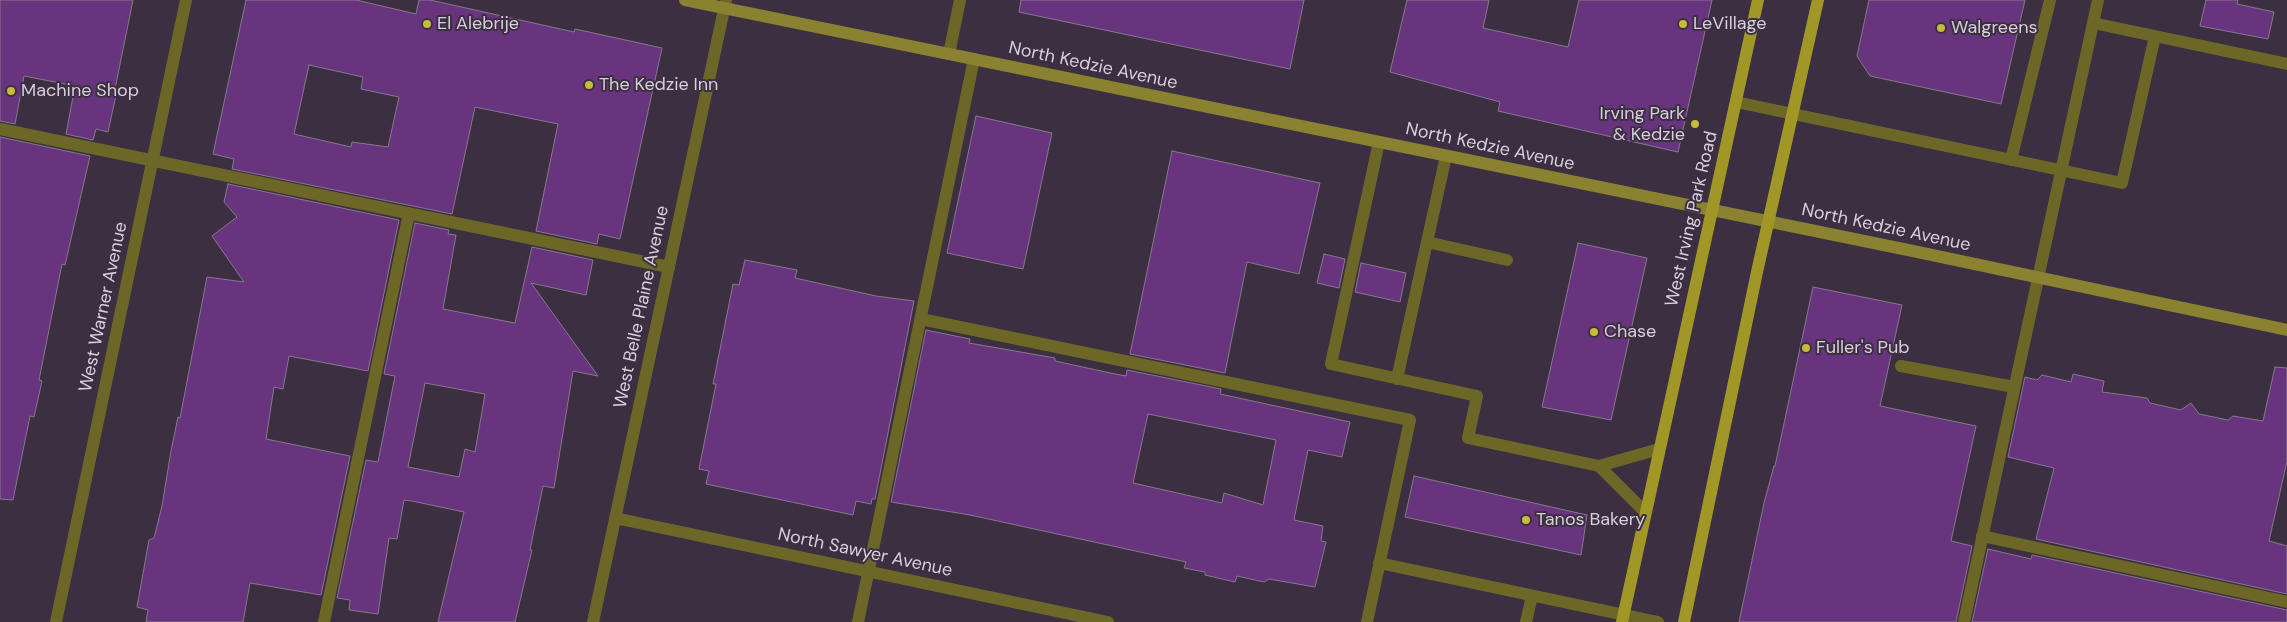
<!DOCTYPE html>
<html>
<head>
<meta charset="utf-8">
<style>
  body { margin:0 }
  canvas { display:block; background:#3b2f41 }
</style>
</head>
<body>
<canvas width="2287" height="622"></canvas>
<script>
const context = document.querySelector('canvas').getContext('2d');
context.lineJoin = 'round';
function fillPath(path, color) { context.fillStyle = color; context.fill(path, 'evenodd'); }
const poly = rows => new Path2D(rows.map(r => 'M' + r).join(''));
function trace(path, color, width, dash) { context.strokeStyle = color; context.lineWidth = width; context.lineCap = dash ? 'butt' : 'round'; context.setLineDash(dash || []); context.stroke(path); }
function drawText(font, color, halo, rows, align = 'center') {
  context.font = font + ' "DM Sans",sans-serif'; context.lineWidth = 4; context.setLineDash([]); context.textBaseline = 'middle'; context.strokeStyle = halo; context.fillStyle = color; for (const [text, x, y, turn = 0] of rows) {
    context.save(); context.translate(x, y); context.rotate((+turn || 0) * Math.PI / 180); context.textAlign = isNaN(turn) ? turn : align; if (halo) context.strokeText(text, 0, 0); context.fillText(text, 0, 0); context.restore();
  }
}
const building = poly([
  [0,0,133,0,114,94,116,95,108,132,96,129,93,140,66,134,75,86,24,76,15,124,0,121,0,0],
  [246,0,356,0,416,14,419,0,430,0,574,32,575,29,662,48,620,239,599,234,597,244,536,231,558,124,475,107,452,214,232,169,234,159,213,154,246,0],
  [309,65,363,77,361,89,399,97,388,147,352,142,351,147,294,134,309,65],
  [1021,0,1304,0,1290,69,1019,12,1021,0],
  [1407,0,1489,0,1483,28,1568,47,1579,0,1712,0,1678,152,1498,111,1500,102,1390,72,1407,0],
  [1869,0,2025,0,2001,104,1870,76,1857,56,1869,0],
  [2206,0,2238,0,2237,4,2274,12,2268,39,2200,26,2206,0],
  [976,116,1052,133,1023,269,947,253,976,116],
  [0,137,90,156,65,265,62,264,39,380,42,381,34,417,30,416,13,500,0,499,0,137],
  [1172,151,1320,183,1299,274,1247,262,1225,373,1130,354,1172,151],
  [228,184,399,220,368,371,289,356,283,389,274,387,266,439,350,456,321,595,250,583,243,622,146,622,148,610,137,607,149,540,154,538,162,506,171,451,178,417,180,418,207,277,244,282,212,236,237,217,224,202,228,184],
  [415,223,449,230,448,234,456,235,443,309,515,323,532,247,593,260,586,295,531,283,598,376,573,371,554,488,543,486,530,550,532,550,515,622,438,622,464,512,412,501,404,500,397,539,389,538,378,614,349,610,350,600,337,598,366,460,378,462,395,376,384,374,415,223],
  [425,383,485,394,475,452,465,449,459,477,408,467,425,383],
  [1578,243,1647,258,1611,420,1542,407,1578,243],
  [1324,254,1345,259,1339,288,1317,283,1324,254],
  [745,260,797,270,795,278,876,296,914,301,875,499,872,499,871,504,856,501,853,515,706,484,709,471,699,469,716,384,713,384,733,284,739,285,745,260],
  [1361,263,1406,273,1400,302,1355,292,1361,263],
  [1813,287,1902,305,1880,406,1976,426,1951,541,1972,546,1956,622,1739,622,1764,503,1774,466,1775,466,1813,287],
  [926,330,970,339,969,343,1055,358,1055,361,1115,374,1126,376,1127,370,1221,389,1220,394,1350,422,1342,457,1308,450,1294,520,1323,526,1321,541,1326,542,1315,587,1269,579,1264,582,1237,576,1235,582,1205,575,1205,572,1184,568,1186,562,970,515,891,502,926,330],
  [1148,414,1276,440,1263,505,1224,493,1222,503,1133,483,1148,414],
  [2275,367,2287,368,2287,461,2269,541,2287,546,2287,594,2036,539,2054,468,2008,457,2025,377,2037,380,2042,375,2071,382,2073,374,2104,381,2102,392,2147,398,2150,403,2181,410,2191,403,2199,414,2228,420,2233,416,2263,421,2275,367],
  [1414,476,1587,515,1581,555,1405,517,1414,476],
  [1988,549,2031,559,2032,555,2287,610,2287,622,1972,622,1988,549]
]);
const service = poly([
  [2093,23,2287,64],
  [949,54,960,0],
  [1736,102,2122,183,2155,36],
  [0,129,669,267],
  [1379,142,1331,364,1477,396,1468,438,1599,466],
  [1446,156,1427,242,1507,260],
  [2011,160,2050,0],
  [921,319,1410,420,1367,622],
  [1901,366,2014,387],
  [1397,379,1427,242],
  [1645,512,1599,466,1659,449],
  [1982,536,2287,602],
  [1379,563,1658,622],
  [324,622,409,213],
  [858,622,974,59],
  [1526,622,1532,596],
  [1964,622,2098,0]
]);
const minor = poly([
  [615,518,1108,622],
  [56,622,186,0],
  [593,622,726,0]
]);
const secondary = poly([
  [685,0,1913,251,2287,330]
]);
const primary = poly([
  [1622,622,1758,0],
  [1684,622,1757,272,1818,0]
]);
const markers = [
  [427,24,5,"#c7bb3c"],
  [1683,24,5,"#c7bb3c"],
  [1941,28,5,"#c7bb3c"],
  [589,85,5,"#c7bb3c"],
  [11,91,5,"#c7bb3c"],
  [1695,124,5,"#c7bb3c"],
  [1594,332,5,"#c7bb3c"],
  [1806,348,5,"#c7bb3c"],
  [1526,520,5,"#c7bb3c"]
];
const poiNames = [
  ["El Alebrije",437,24],
  ["LeVillage",1693,24],
  ["Walgreens",1951,28],
  ["The Kedzie Inn",599,85],
  ["Machine Shop",21,91],
  ["Irving Park",1685,114,"right"],
  ["& Kedzie",1685,135,"right"],
  ["Chase",1604,332],
  ["Fuller's Pub",1816,348],
  ["Tanos Bakery",1536,520]
];
const streetNames = [
  ["North Kedzie Avenue",1093,66,12],
  ["North Kedzie Avenue",1490,147,12],
  ["West Irving Park Road",1692,219,-77],
  ["North Kedzie Avenue",1886,228,12],
  ["West Warner Avenue",104,307,-78],
  ["West Belle Plaine Avenue",642,307,-78],
  ["North Sawyer Avenue",865,553,12]
];
fillPath(building, '#68347e');
trace(building, '#86788d', 1);
trace(service, '#6d6727', 12);
trace(minor, '#6d6727', 12);
trace(secondary, '#8a8231', 12);
trace(primary, '#a19726', 12);
for (const [x, y, r, color] of markers) { const dot = new Path2D(); dot.arc(x, y, r, 0, 2 * Math.PI); context.fillStyle = color; context.fill(dot); trace(dot, '#3b2f41', 2); }
drawText('18px', '#d7cfdb', '#3b2f41', poiNames, 'left');
drawText('18px', '#d7cfdb', '#3b2f41', streetNames);
</script>
</body>
</html>
